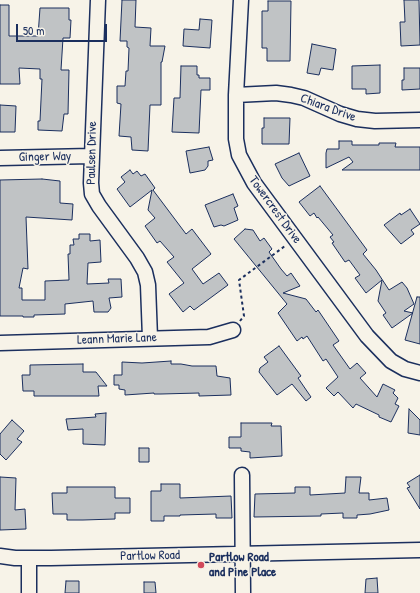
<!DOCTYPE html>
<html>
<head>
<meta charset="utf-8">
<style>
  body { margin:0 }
  #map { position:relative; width:420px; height:593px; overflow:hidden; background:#f7f3e8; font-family:"Patrick Hand",sans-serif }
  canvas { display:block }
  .scale { position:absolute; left:16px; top:24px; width:91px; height:18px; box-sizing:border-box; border:2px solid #1b2f5e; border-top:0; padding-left:5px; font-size:12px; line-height:14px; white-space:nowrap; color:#1b2f5e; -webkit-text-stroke:3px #f7f3e8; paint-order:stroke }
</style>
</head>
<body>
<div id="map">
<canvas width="420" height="593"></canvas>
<div class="scale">50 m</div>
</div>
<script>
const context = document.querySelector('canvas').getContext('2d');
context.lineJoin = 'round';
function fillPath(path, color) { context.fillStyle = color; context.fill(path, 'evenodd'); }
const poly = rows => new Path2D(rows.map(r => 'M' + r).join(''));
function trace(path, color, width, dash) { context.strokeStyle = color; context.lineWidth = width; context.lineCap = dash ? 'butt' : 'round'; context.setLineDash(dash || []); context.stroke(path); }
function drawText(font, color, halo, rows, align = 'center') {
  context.font = font + ' "Patrick Hand",sans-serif'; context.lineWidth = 3; context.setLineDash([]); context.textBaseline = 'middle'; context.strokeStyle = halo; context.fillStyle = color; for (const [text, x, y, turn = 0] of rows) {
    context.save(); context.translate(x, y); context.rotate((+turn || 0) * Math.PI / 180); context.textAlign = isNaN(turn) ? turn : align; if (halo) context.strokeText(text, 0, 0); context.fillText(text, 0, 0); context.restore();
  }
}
const building = poly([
  [122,0,136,0,135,27,151,28,150,46,165,46,162,62,161,62,161,105,150,105,148,151,132,150,131,137,119,136,121,104,117,103,117,86,125,86,126,71,128,71,129,48,127,47,127,41,120,41,122,0],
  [404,0,419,0,420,45,401,46,400,22,405,22,404,0],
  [268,1,291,1,290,61,267,61,267,48,262,48,262,11,268,11,268,1],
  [0,5,9,5,9,36,38,36,40,8,69,8,69,20,71,20,70,38,63,38,61,70,69,70,68,114,64,114,62,131,38,130,38,121,40,121,42,79,40,79,40,69,19,68,20,84,0,84,0,5],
  [200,19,212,20,210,48,183,46,184,29,199,30,200,19],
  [312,44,336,49,333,70,321,68,319,75,307,73,312,44],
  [380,65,380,93,366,94,366,89,352,89,352,66,380,65],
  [181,66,197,66,197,75,199,75,199,78,210,78,210,90,201,90,199,133,172,132,174,98,180,98,181,66],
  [404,68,420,68,420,89,402,90,402,80,404,80,404,68],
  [0,105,16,106,15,132,0,132,0,105],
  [264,118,290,118,289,144,262,144,262,128,264,128,264,118],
  [339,141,352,141,352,145,379,145,379,143,396,143,395,147,420,147,420,170,342,170,353,162,349,157,326,168,326,153,327,149,339,149,339,141],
  [209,147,213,160,208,161,208,166,205,170,190,173,186,151,209,147],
  [299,153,310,176,289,186,282,178,275,164,299,153],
  [130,170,133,174,137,171,141,176,145,174,155,188,153,190,186,234,192,229,211,254,192,269,203,284,219,273,228,285,194,310,190,306,183,312,169,294,184,283,167,262,174,257,160,241,157,243,145,226,155,218,148,210,152,190,130,207,117,189,125,182,121,177,130,170],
  [42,179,60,181,60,203,73,204,72,220,26,217,28,269,23,268,19,288,22,288,22,300,45,300,45,281,69,280,68,254,70,254,70,245,74,245,73,239,79,239,79,234,90,234,90,241,100,240,101,262,88,263,87,284,109,283,108,279,121,279,122,297,109,298,111,308,108,312,94,312,93,301,65,304,65,314,34,315,34,317,23,317,23,316,0,316,0,180,42,179],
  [320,186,367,250,363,254,376,270,389,290,402,282,407,288,414,304,404,311,413,313,392,328,383,315,386,313,378,301,382,280,366,293,355,278,360,275,349,260,345,262,332,243,334,242,330,237,333,235,318,217,317,218,314,213,310,216,299,202,320,186],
  [233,194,238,206,234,208,238,220,224,226,221,225,214,227,205,205,233,194],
  [410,209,420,224,411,230,414,234,401,244,384,225,400,213,401,215,410,209],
  [245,229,253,230,260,241,264,238,272,249,269,252,281,269,287,276,291,273,300,286,283,293,306,299,316,312,318,310,339,341,333,345,350,369,357,363,366,373,360,378,377,397,383,384,395,390,393,393,398,398,395,404,399,406,391,422,379,417,379,415,356,404,353,408,338,392,334,396,326,388,338,377,326,359,323,361,307,336,303,339,302,337,297,341,278,313,287,304,234,239,245,229],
  [417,297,420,297,420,344,405,340,417,297],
  [279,346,301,376,298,378,311,397,306,401,292,384,277,395,259,372,260,368,268,362,264,357,279,346],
  [171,361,171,364,181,364,192,366,216,366,217,376,230,378,231,395,199,396,199,393,161,394,154,394,154,393,125,395,125,390,119,389,119,385,114,385,114,375,122,375,122,362,142,363,171,361],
  [83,364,83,372,96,372,107,386,98,386,99,396,34,396,34,391,23,391,22,375,30,375,30,365,83,364],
  [409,409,420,420,420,435,408,433,409,409],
  [106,413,105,445,83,444,83,429,68,430,66,419,96,417,95,414,106,413],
  [12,420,24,431,17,439,22,442,6,460,0,454,0,434,12,420],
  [241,423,272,423,271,426,281,426,282,456,250,458,250,452,241,451,241,448,229,448,229,437,241,437,241,423],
  [139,448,149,448,149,462,139,462,139,448],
  [420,475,420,509,407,488,410,487,407,483,420,475],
  [0,477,16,478,15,510,25,509,26,529,0,530,0,477],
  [346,477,361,477,359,493,369,493,369,500,387,498,389,510,370,514,357,515,357,518,343,518,343,513,321,514,321,516,254,517,255,494,295,493,295,487,310,487,310,495,345,493,346,477],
  [161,484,180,484,180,498,231,496,232,518,216,518,216,514,180,515,180,516,164,516,164,521,151,521,151,491,161,491,161,484],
  [67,487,115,487,115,498,130,498,130,513,115,513,115,519,83,520,67,520,67,514,53,514,52,493,67,493,67,487],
  [377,578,378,593,365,593,366,579,377,578],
  [66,581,79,581,79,593,65,593,66,581],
  [144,582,155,582,156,593,144,593,144,582]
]);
const path = poly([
  [240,321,244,316,239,280,285,246]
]);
const minor = poly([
  [98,0,91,183,92,194,99,206,137,258,145,272,148,285,150,338],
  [241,0,236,95,236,139,239,155,254,183,367,336,391,361,405,369,420,373],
  [236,95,276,93,291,95,304,98,340,114,357,119,375,121,420,120],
  [0,158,91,156],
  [0,343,209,337,233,330],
  [242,475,243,593],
  [0,556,15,558,51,558,420,550],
  [29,558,29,593]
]);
const markers = [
  [201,565,4,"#d1495b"]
];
const streetNames = [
  ["Chiara Drive",328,108,20],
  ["Paulsen Drive",92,153,-89],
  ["Ginger Way",45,157,-1],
  ["Towercrest Drive",275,210,54],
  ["Leann Marie Lane",117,339,-2],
  ["Partlow Road",150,556,-1]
];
const poiNames = [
  ["Partlow Road",209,558],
  ["and Pine Place",209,573]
];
fillPath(building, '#c0c3c5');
trace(building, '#1b2f5e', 1);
trace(minor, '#1b2f5e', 17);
trace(path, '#1b2f5e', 2, [3, 3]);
trace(minor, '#f7f3e8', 14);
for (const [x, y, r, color] of markers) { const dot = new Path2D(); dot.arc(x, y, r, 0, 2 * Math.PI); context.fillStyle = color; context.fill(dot); trace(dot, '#f7f3e8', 1.5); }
drawText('13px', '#1b2f5e', '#f7f3e8', streetNames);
drawText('bold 13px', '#1b2f5e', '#f7f3e8', poiNames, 'left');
</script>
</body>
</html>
